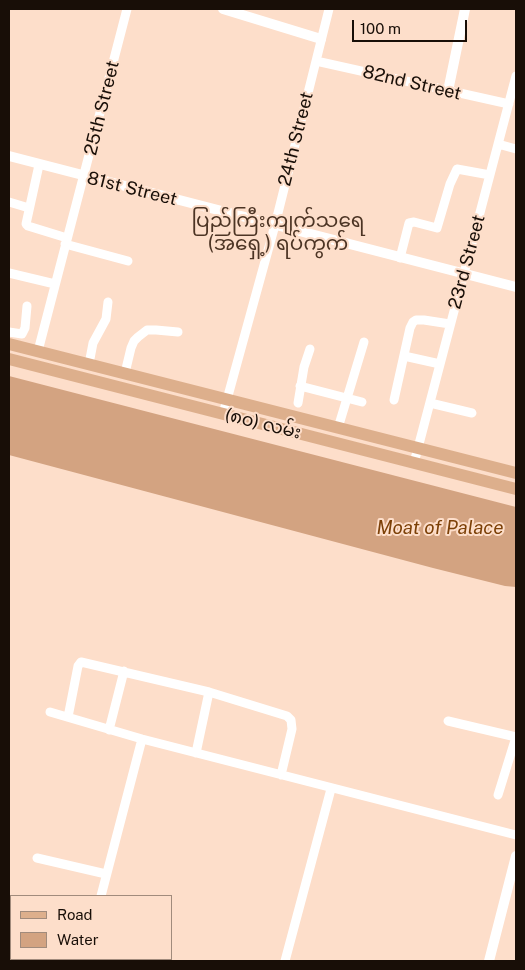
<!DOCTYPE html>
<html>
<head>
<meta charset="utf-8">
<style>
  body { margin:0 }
  #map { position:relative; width:525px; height:970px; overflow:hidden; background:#fddeca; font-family:"Public Sans",sans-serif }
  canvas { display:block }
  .frame { position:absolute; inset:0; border:10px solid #180e07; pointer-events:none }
  .legend { position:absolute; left:10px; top:895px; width:162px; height:65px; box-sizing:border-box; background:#fddeca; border:1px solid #a18b7c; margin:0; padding:6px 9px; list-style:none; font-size:15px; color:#180e07 }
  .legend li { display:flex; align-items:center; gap:10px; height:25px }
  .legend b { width:25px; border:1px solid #a18b7c }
  .scale { position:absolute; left:352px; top:20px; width:115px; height:22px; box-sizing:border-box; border:2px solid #180e07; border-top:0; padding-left:6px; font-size:15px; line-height:18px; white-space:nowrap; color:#180e07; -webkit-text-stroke:4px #fddeca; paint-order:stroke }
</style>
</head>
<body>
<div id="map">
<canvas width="525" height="970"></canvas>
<div class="frame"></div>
<ul class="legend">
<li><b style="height:6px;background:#ddaf8c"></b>Road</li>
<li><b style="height:14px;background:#d3a381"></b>Water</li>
</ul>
<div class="scale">100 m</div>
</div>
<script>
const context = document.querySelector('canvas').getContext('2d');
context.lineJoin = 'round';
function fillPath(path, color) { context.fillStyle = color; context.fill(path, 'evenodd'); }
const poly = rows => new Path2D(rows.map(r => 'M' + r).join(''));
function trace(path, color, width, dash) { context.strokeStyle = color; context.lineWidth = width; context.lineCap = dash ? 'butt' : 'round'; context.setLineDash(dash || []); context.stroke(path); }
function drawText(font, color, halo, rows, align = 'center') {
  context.font = font + ' "Public Sans","Noto Sans Myanmar",sans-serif'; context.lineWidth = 4; context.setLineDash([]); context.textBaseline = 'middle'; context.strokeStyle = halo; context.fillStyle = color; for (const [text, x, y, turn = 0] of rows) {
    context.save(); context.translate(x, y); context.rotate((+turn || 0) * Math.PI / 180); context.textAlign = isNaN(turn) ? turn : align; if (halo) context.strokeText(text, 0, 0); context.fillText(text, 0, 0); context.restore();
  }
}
const water = poly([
  [9,376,516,507,516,587,505,586,433,568,9,455]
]);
const minor = poly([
  [316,61,509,104],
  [498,144,516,149],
  [39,165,26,224,28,226,67,238],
  [9,202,29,208],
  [65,244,128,261],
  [400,258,409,223,414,222,437,228,450,184,457,169,490,175],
  [9,273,55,284],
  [9,332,22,334,25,328,27,306],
  [38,351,127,9],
  [404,356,440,364],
  [89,364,93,343,106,319,108,302],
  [125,373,131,348,134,341,138,337,147,330,156,330,178,332],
  [300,386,362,402],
  [394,400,410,328,413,322,416,320,424,320,450,324],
  [298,403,304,367,310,349],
  [430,403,472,413],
  [223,414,275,225,329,9],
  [338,428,364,342],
  [414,463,516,76],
  [50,712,142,739,516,835],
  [68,717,78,666,81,662,209,692,287,716,291,720,292,729,281,775],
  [448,721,516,737],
  [109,730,124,671],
  [196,753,209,692],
  [498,795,516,737],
  [37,858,106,874],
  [101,896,142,739],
  [9,951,11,952],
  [35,959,42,961,54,959,61,961],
  [86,961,86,959],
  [285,961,331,789]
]);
const tertiary = poly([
  [223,9,321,39],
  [448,91,465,9],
  [9,156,516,287],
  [489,961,516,856]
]);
const primary = poly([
  [9,344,516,473],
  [9,359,516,489]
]);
const streetNames = [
  ["82nd Street",412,83,13],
  ["25th Street",102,108,-76],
  ["24th Street",296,139,-76],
  ["81st Street",132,189,14],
  ["23rd Street",467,262,-75],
  ["(၈၀) လမ်း",263,424,14]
];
const waterNames = [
  ["Moat of Palace",440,528]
];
const quarterNames = [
  ["ပြည်ကြီးကျက်သရေ",278,221],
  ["(အရှေ့) ရပ်ကွက်",278,244]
];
fillPath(water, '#d3a381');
trace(minor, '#fff', 9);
trace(tertiary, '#fff', 10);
trace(primary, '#ddaf8c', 12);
drawText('18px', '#180e07', '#fddeca', streetNames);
drawText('italic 19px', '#7c4007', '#fddeca', waterNames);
drawText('20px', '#4c3424', '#fddeca', quarterNames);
</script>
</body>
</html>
